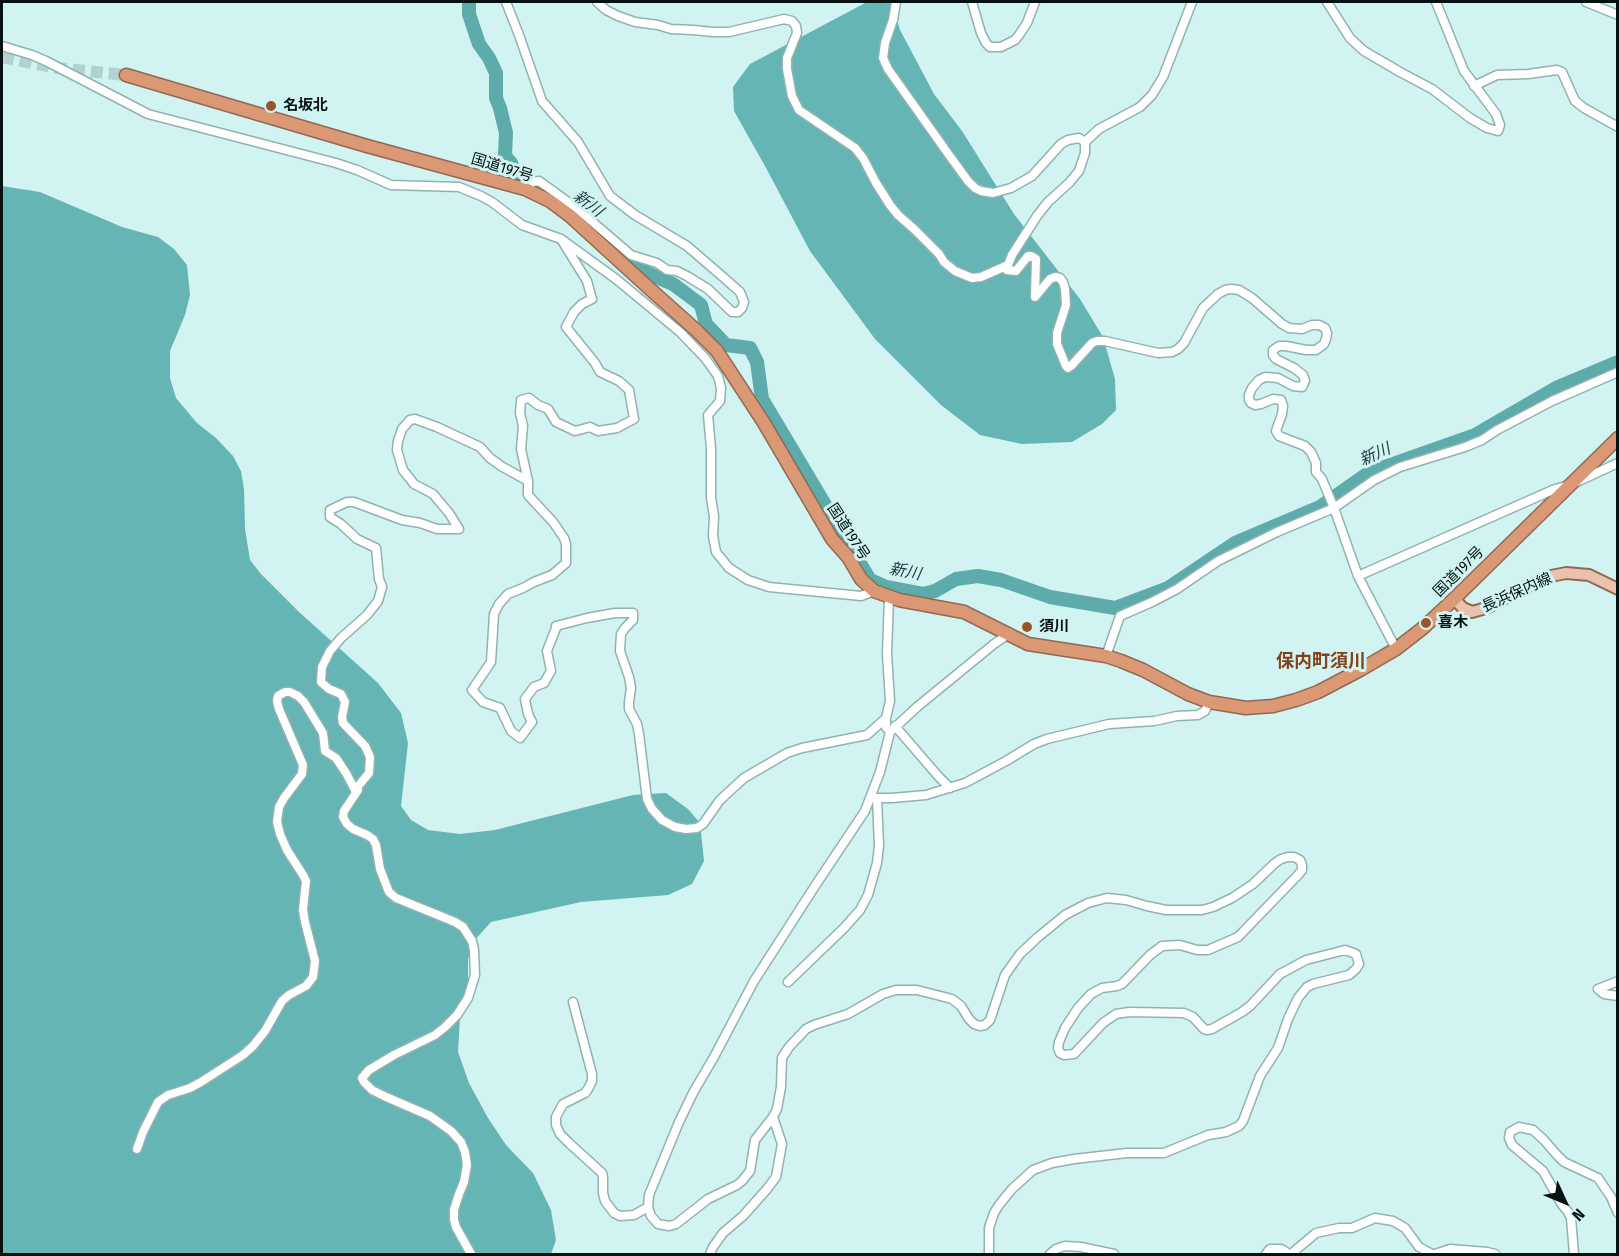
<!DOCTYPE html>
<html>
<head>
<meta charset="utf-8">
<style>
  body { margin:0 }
  #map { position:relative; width:1619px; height:1256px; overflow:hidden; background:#d1f3f2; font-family:"Fira Sans Condensed",sans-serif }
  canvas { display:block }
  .frame { position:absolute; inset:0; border:3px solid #071212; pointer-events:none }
  .north { position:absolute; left:1535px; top:1172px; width:60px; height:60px; -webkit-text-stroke:4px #d1f3f2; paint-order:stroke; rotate:134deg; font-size:16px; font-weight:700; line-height:24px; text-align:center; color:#071212 }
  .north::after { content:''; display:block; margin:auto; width:21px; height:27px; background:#071212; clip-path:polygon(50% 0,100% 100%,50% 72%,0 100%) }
</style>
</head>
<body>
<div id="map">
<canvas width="1619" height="1256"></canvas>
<div class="frame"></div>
<div class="north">N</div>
</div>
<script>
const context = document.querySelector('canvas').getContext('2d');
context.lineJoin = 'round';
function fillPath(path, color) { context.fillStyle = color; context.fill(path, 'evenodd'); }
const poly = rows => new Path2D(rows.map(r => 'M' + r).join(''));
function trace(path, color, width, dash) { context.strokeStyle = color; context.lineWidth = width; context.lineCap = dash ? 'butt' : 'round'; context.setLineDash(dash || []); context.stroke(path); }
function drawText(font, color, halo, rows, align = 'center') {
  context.font = font + ' "Fira Sans Condensed","Noto Sans JP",sans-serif'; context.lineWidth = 6; context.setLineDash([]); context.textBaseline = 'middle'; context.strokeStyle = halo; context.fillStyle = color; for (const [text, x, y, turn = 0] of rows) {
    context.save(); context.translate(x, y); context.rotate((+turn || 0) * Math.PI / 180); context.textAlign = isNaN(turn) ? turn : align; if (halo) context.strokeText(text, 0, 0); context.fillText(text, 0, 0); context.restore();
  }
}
const forest = poly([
  [867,2,892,2,900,30,934,94,962,131,1014,214,1080,299,1103,337,1115,379,1116,410,1102,424,1072,442,1022,444,980,435,941,405,875,339,810,251,765,166,734,111,733,87,750,64],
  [2,186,40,192,122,227,158,237,174,249,187,265,190,295,185,315,170,351,170,378,176,398,197,423,216,438,233,456,241,471,244,489,245,529,250,560,261,574,299,612,378,683,401,713,408,743,401,806,411,820,428,830,460,834,495,830,633,795,666,793,688,809,700,823,704,861,692,884,668,895,581,902,491,922,474,941,468,959,468,992,460,1017,458,1052,469,1083,488,1118,506,1145,533,1173,551,1210,556,1240,551,1254,2,1254]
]);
const river = poly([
  [469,2,469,14,479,44,489,58,496,73,496,98,500,108,506,133,505,156,511,163,515,175,558,201],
  [573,212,647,273,673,284,701,305,706,324,726,345,750,348,757,362,762,399,870,580,886,587,923,594,935,591,956,579,978,576,1001,580,1050,597,1115,608,1168,588,1235,543,1320,507,1370,472,1475,435,1556,388,1618,362]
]);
const highwayTunnel = poly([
  [2,57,57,68,126,75]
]);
const minor = poly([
  [506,2,519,35,542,101,578,142,610,196,635,215,687,246,723,277,740,292,744,302,742,308,738,312,732,312,708,289,687,276,677,271,667,270,657,263,631,255,575,207,539,181,533,182,525,189],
  [597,2,606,10,618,16,635,22,658,25,671,29,693,30,713,32,729,32,784,19,792,21,796,26,797,33,787,58,787,69,792,96,799,110,855,148,863,158,876,183,890,205,898,215,914,229,939,254,944,262,955,271,972,278,981,277,1008,265,1012,255,1037,216,1048,202,1069,183,1079,171,1085,153,1085,142,1099,129,1140,107,1152,95,1163,77,1192,2],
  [896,2,893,20,885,43,883,58,888,69,949,155,968,181,975,188,981,191,993,193,1011,188,1032,176,1061,144,1068,140,1079,138,1085,142],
  [972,2,981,33,986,43,990,47,1001,47,1015,40,1019,35,1027,23,1035,2],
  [1327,2,1350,38,1364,51,1400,72,1432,89,1470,118,1487,128,1498,131,1500,125,1496,114,1464,71,1436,2],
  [1586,2,1618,15],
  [2,46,32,55,46,61,148,114,336,163,357,170,391,185,459,187,481,196,492,202,522,225,561,239,616,279,680,332,705,358,718,376,721,388,720,401,708,415,711,448,711,498,714,516,713,536,716,552,729,568,748,580,769,587,861,596,874,591],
  [1474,86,1497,75,1528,74,1557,70,1562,72,1575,101,1584,108,1618,127],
  [561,239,587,281,592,299,582,304,574,312,566,327,595,363,600,372,619,381,629,390,634,419,617,428,598,431,590,427,575,431,556,422,548,409,538,405,529,398,521,400,520,413,523,426,521,449,528,481,528,495,553,522,564,538,566,544,566,563,552,575,534,582,523,588,508,594,499,604,494,614,491,662,472,690,483,702,500,708,511,731,520,738,532,722,528,714,525,699,534,687,544,683,551,671,547,651,556,628,556,626,587,618,615,613,633,613,633,620,625,628,621,634,620,651,629,677,631,688,629,702,629,709,637,724,639,734,647,799,652,809,662,820,675,827,686,829,697,828,703,824,720,800,744,778,787,753,802,748,867,735,886,718],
  [1008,265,1007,270,1016,271,1028,256,1031,256,1036,259,1035,297,1050,279,1055,277,1060,278,1063,282,1065,289,1066,305,1057,333,1057,344,1066,366,1068,368,1071,366,1092,343,1097,341,1105,341,1158,353,1172,352,1178,349,1184,343,1203,308,1218,294,1225,290,1231,289,1239,290,1252,298,1282,324,1289,328,1302,329,1312,325,1319,325,1325,328,1327,333,1326,339,1324,344,1316,350,1306,350,1286,346,1279,346,1273,350,1273,355,1276,359,1294,368,1303,375,1305,381,1302,387,1293,386,1278,378,1265,377,1259,380,1252,388,1249,395,1249,400,1251,403,1255,405,1261,404,1273,399,1281,400,1283,406,1282,414,1276,431,1279,436,1305,446,1311,452,1316,463,1316,472,1322,479,1334,508,1358,576,1396,649],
  [1358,576,1555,489,1570,485,1618,463],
  [889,597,887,654,890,701,886,718,886,727,890,732],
  [1106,656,1120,616,1152,602,1177,589,1218,561,1277,532,1334,508,1374,480,1400,467,1465,447,1482,440,1497,430,1552,401,1618,372],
  [895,726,938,776,950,788],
  [355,790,369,773,370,757,365,746,343,723,342,717,345,702,341,694,329,689,321,682,322,667,330,651,341,638,367,615,378,601,382,587,379,579,376,548,357,539,341,524,330,517,330,510,347,502,354,502,402,520,420,523,437,529,459,529,449,513,433,494,414,484,403,470,397,450,398,441,402,429,410,420,415,419,437,427,480,447,490,458,501,466,528,481],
  [871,798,892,798,926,795,965,783,1006,761,1034,744,1047,739,1109,724,1154,721,1177,716,1198,715,1205,711,1209,702],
  [788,982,844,928,860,910,868,895,877,863,879,846,877,798],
  [1598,989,1604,994,1618,996],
  [1598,989,1618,981],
  [573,1002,592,1074,592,1081,588,1089,585,1093,563,1104,556,1117,556,1125,560,1134,569,1143,602,1173,603,1177,603,1193,605,1201,614,1213,620,1216,634,1215,648,1207],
  [137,1149,143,1132,158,1102,168,1095,190,1088,201,1082,243,1055,253,1046,265,1031,282,1001,289,995,306,986,313,977,315,961,305,922,303,910,306,881,303,875,287,850,280,834,277,822,279,807,284,798,302,774,303,765,279,709,277,701,278,696,285,692,290,692,298,696,304,702,323,733,325,751,336,758,346,773,355,790,358,790,344,811,343,817,347,824,353,829,367,835,373,839,376,845,380,869,389,892,396,898,455,922,463,927,472,941,474,950,475,975,468,998,457,1015,445,1027,435,1035,394,1055,369,1070,362,1078,364,1082,372,1090,384,1096,430,1116,451,1131,461,1142,465,1152,467,1165,464,1182,459,1194,454,1210,454,1220,456,1227,471,1254],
  [710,1254,713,1247,723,1233,743,1216,767,1189,776,1177,782,1144,773,1117],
  [989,1254,989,1228,994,1213,999,1205,1012,1189,1033,1170,1052,1163,1074,1159,1127,1153,1164,1153,1208,1135,1226,1132,1239,1126,1243,1121,1260,1076,1278,1048,1288,1019,1298,998,1307,987,1313,984,1349,975,1356,969,1359,964,1356,954,1345,950,1306,960,1280,974,1250,1006,1242,1012,1212,1029,1207,1030,1204,1029,1193,1017,1184,1013,1129,1012,1116,1014,1103,1023,1074,1054,1064,1055,1060,1053,1058,1048,1059,1042,1065,1028,1078,1008,1091,994,1102,988,1117,986,1122,984,1150,955,1162,946,1180,945,1197,950,1208,950,1238,937,1298,875,1302,870,1302,865,1300,860,1294,857,1288,857,1281,859,1275,863,1253,884,1232,898,1213,907,1202,910,1166,910,1147,906,1126,900,1107,898,1088,903,1065,915,1037,938,1020,954,1005,975,990,1020,985,1025,980,1026,974,1024,969,1019,961,1006,952,999,917,990,896,990,883,994,848,1014,814,1025,806,1029,789,1047,782,1058,781,1087,777,1109,773,1117,755,1140,750,1171,742,1181,737,1185,708,1199,676,1224,669,1226,658,1224,651,1216,648,1207,649,1195,679,1122,694,1091,714,1057,754,981,815,886,865,811,880,772,890,732,917,707,994,644,1010,633],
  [1050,1254,1056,1249,1065,1246,1081,1247,1114,1254],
  [1266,1254,1270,1249,1281,1249,1289,1254],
  [1291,1254,1316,1233,1339,1228,1352,1228,1375,1218,1393,1221,1405,1228,1419,1247,1432,1254],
  [1435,1254,1450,1249,1487,1252,1495,1254],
  [1574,1254,1571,1218,1568,1212,1561,1203,1543,1171,1512,1145,1509,1138,1510,1132,1519,1127,1533,1130,1544,1140,1556,1154,1564,1162,1598,1178,1611,1197,1618,1213]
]);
const major = poly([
  [1454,599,1463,608,1472,612,1486,608,1526,587,1551,576,1566,573,1589,575,1618,589]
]);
const highway = poly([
  [126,75,367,146,525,189,550,201,570,216,650,289,696,330,717,351,764,423,832,539,848,557,861,579,874,591,899,600,964,612,1028,644,1106,656,1121,661,1143,670,1188,694,1209,702,1246,708,1273,706,1296,700,1318,692,1360,670,1396,649,1423,628,1454,599,1618,438]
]);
const markers = [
  [271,106,6,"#9b552b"],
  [1426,623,6,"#9b552b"],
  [1027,627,6,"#9b552b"]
];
const poiNames = [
  ["名坂北",283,106],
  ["喜木",1438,623],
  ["須川",1039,627]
];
const streetNames = [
  ["国道197号",502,168,17],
  ["国道197号",848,532,57],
  ["国道197号",1459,572,-45],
  ["長浜保内線",1517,593,-24]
];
const waterNames = [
  ["新川",588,204,37],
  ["新川",1375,455,-24],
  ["新川",905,572,10]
];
const quarterNames = [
  ["保内町須川",1321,662]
];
fillPath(forest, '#66b5b5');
trace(river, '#5dacab', 14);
trace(highwayTunnel, '#b3d1d0', 12, [12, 6]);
trace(minor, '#92b2b1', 11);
trace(major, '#906952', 14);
trace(highway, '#906952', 15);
trace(minor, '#fff', 8);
trace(major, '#e9c1ac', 10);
trace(highway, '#da9874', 12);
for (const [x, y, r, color] of markers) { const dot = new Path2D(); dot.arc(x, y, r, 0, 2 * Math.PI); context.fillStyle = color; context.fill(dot); trace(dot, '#d1f3f2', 2); }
drawText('bold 15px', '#071212', '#d1f3f2', poiNames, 'left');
drawText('15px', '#071212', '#d1f3f2', streetNames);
drawText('italic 16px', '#153c3c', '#d1f3f2', waterNames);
drawText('bold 18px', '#81421b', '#d1f3f2', quarterNames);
</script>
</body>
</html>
